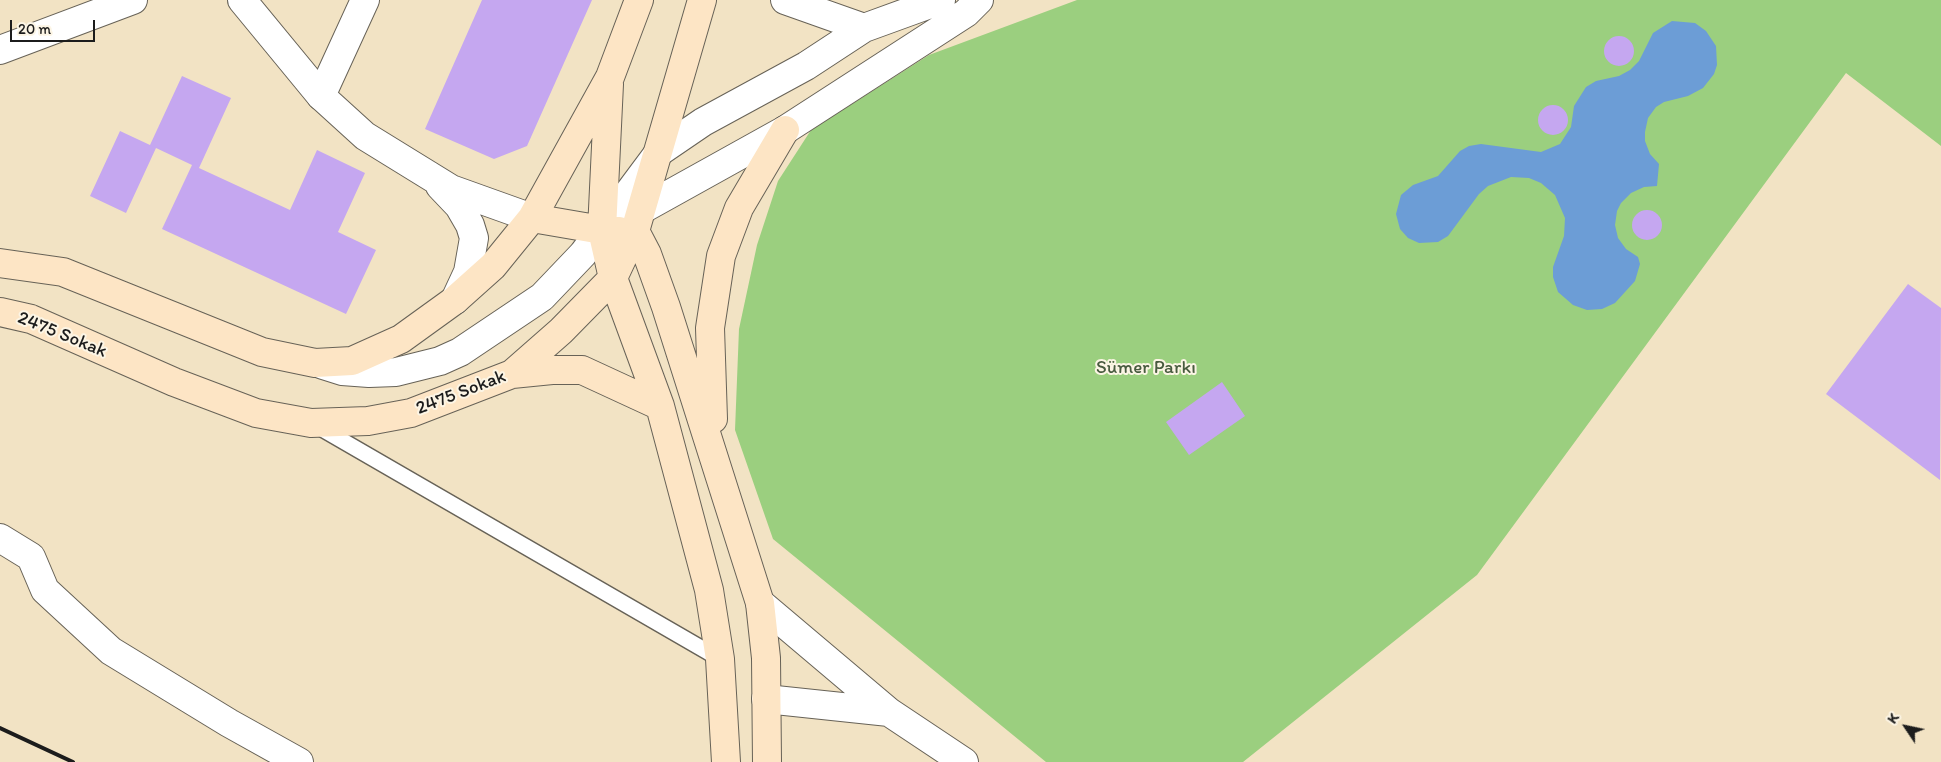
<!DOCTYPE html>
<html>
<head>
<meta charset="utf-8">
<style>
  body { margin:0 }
  #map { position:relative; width:1941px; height:762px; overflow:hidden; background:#f2e3c4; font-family:Itim,sans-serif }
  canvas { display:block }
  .north { position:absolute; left:1881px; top:702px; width:50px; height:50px; -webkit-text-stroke:4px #fcf5e5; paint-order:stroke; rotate:304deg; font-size:14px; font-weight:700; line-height:20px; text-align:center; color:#1c1c1c }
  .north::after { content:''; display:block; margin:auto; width:18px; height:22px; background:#1c1c1c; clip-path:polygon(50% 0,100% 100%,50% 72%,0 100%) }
  .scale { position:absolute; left:10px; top:20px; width:85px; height:22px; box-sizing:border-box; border:2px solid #1c1c1c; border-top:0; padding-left:6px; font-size:15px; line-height:18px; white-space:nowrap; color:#1c1c1c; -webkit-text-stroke:4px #fcf5e5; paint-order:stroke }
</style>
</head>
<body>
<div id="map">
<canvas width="1941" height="762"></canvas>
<div class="north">K</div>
<div class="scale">20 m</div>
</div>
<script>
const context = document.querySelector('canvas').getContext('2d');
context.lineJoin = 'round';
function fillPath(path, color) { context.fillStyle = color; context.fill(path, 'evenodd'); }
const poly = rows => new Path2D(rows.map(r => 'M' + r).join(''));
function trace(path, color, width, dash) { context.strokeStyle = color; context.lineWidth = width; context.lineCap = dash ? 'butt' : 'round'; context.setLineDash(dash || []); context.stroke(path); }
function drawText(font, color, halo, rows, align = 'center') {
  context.font = font + ' Itim,sans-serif'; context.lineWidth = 4; context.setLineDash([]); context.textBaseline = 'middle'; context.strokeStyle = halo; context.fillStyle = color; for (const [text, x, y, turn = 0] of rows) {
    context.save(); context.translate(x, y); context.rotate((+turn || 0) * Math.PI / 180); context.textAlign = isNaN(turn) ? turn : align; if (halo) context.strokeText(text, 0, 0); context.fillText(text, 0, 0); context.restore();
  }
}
const green = poly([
  [1077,0,1941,0,1941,146,1846,73,1477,575,1243,762,1046,762,773,539,735,430,739,329,757,245,778,181,811,130,929,55]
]);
const water = poly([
  [1672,21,1695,23,1706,31,1716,46,1717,65,1714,74,1703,88,1688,96,1664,102,1656,107,1648,118,1645,132,1645,141,1650,154,1659,164,1657,186,1644,187,1631,193,1621,203,1617,211,1615,225,1618,238,1626,249,1638,257,1640,264,1635,281,1615,303,1602,309,1587,310,1573,305,1558,292,1553,277,1553,267,1564,236,1565,218,1555,195,1541,183,1529,178,1511,177,1488,186,1479,194,1448,236,1438,242,1419,243,1408,238,1400,229,1396,214,1401,195,1413,185,1438,176,1460,151,1469,146,1481,144,1541,152,1560,144,1571,127,1574,106,1586,87,1596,81,1619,76,1630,70,1639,61,1653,33]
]);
const building = poly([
  [482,0,592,0,527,146,494,159,425,129],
  '1604 51a15 15 0 1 1 30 0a15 15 0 1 1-30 0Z',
  [182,76,231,98,199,168,290,210,317,150,365,173,338,232,376,250,346,314,162,229,192,165,156,148,126,213,90,196,120,131,150,145],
  '1538 120a15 15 0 1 1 30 0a15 15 0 1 1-30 0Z',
  '1632 225a15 15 0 1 1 30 0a15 15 0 1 1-30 0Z',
  [1908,284,1941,308,1940,480,1826,394],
  [1222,382,1245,416,1189,455,1166,422]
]);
const service = poly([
  [317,426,720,659]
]);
const minor = poly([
  [0,50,133,0],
  [321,96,365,0],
  [0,538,31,557,45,590,111,651,229,723,299,762],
  [760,603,889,712,964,762],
  [766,699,889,712]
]);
const tertiary = poly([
  [242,0,321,96,365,136,451,189,532,218],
  [785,0,864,28],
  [440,186,459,206,470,225,474,238,468,272,455,300],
  [641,210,785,130,966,13,979,0],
  [323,365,342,371,369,373,396,372,440,361,460,352,542,297,583,254,659,152,703,122,806,66,864,28,941,0]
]);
const secondary = poly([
  [609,84,602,230,613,278,660,406,709,590,720,659,726,762],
  [532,218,602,230,619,231],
  [635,231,647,254,666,307,760,603,766,658,767,762],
  [0,263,63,272,262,352,315,363,352,361,401,339,455,300,493,266,532,218,610,77,639,0],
  [0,312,31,319,174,382,256,413,311,423,368,421,411,413,512,374,561,331,613,278,635,231,702,0],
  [512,374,552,370,582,370,660,406],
  [713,419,710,328,721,256,739,208,785,130]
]);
const rail = poly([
  [0,728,73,762]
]);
const streetNames = [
  ["2475 Sokak",62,335,22],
  ["2475 Sokak",461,393,-21]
];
const parkNames = [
  ["Sümer Parkı",1146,368]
];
fillPath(green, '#9bcf7f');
fillPath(water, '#6c9dd6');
fillPath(building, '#c5a7f0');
trace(service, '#676257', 18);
trace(minor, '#676257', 30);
trace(tertiary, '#676257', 30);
trace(secondary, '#676257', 30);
trace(service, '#fff', 15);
trace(minor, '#fff', 28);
trace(tertiary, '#fff', 28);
trace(secondary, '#fde5c5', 28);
trace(rail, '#1c1c1c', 4);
drawText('19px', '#1c1c1c', '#fcf5e5', streetNames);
drawText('19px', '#485b3f', '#fcf5e5', parkNames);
</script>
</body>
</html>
